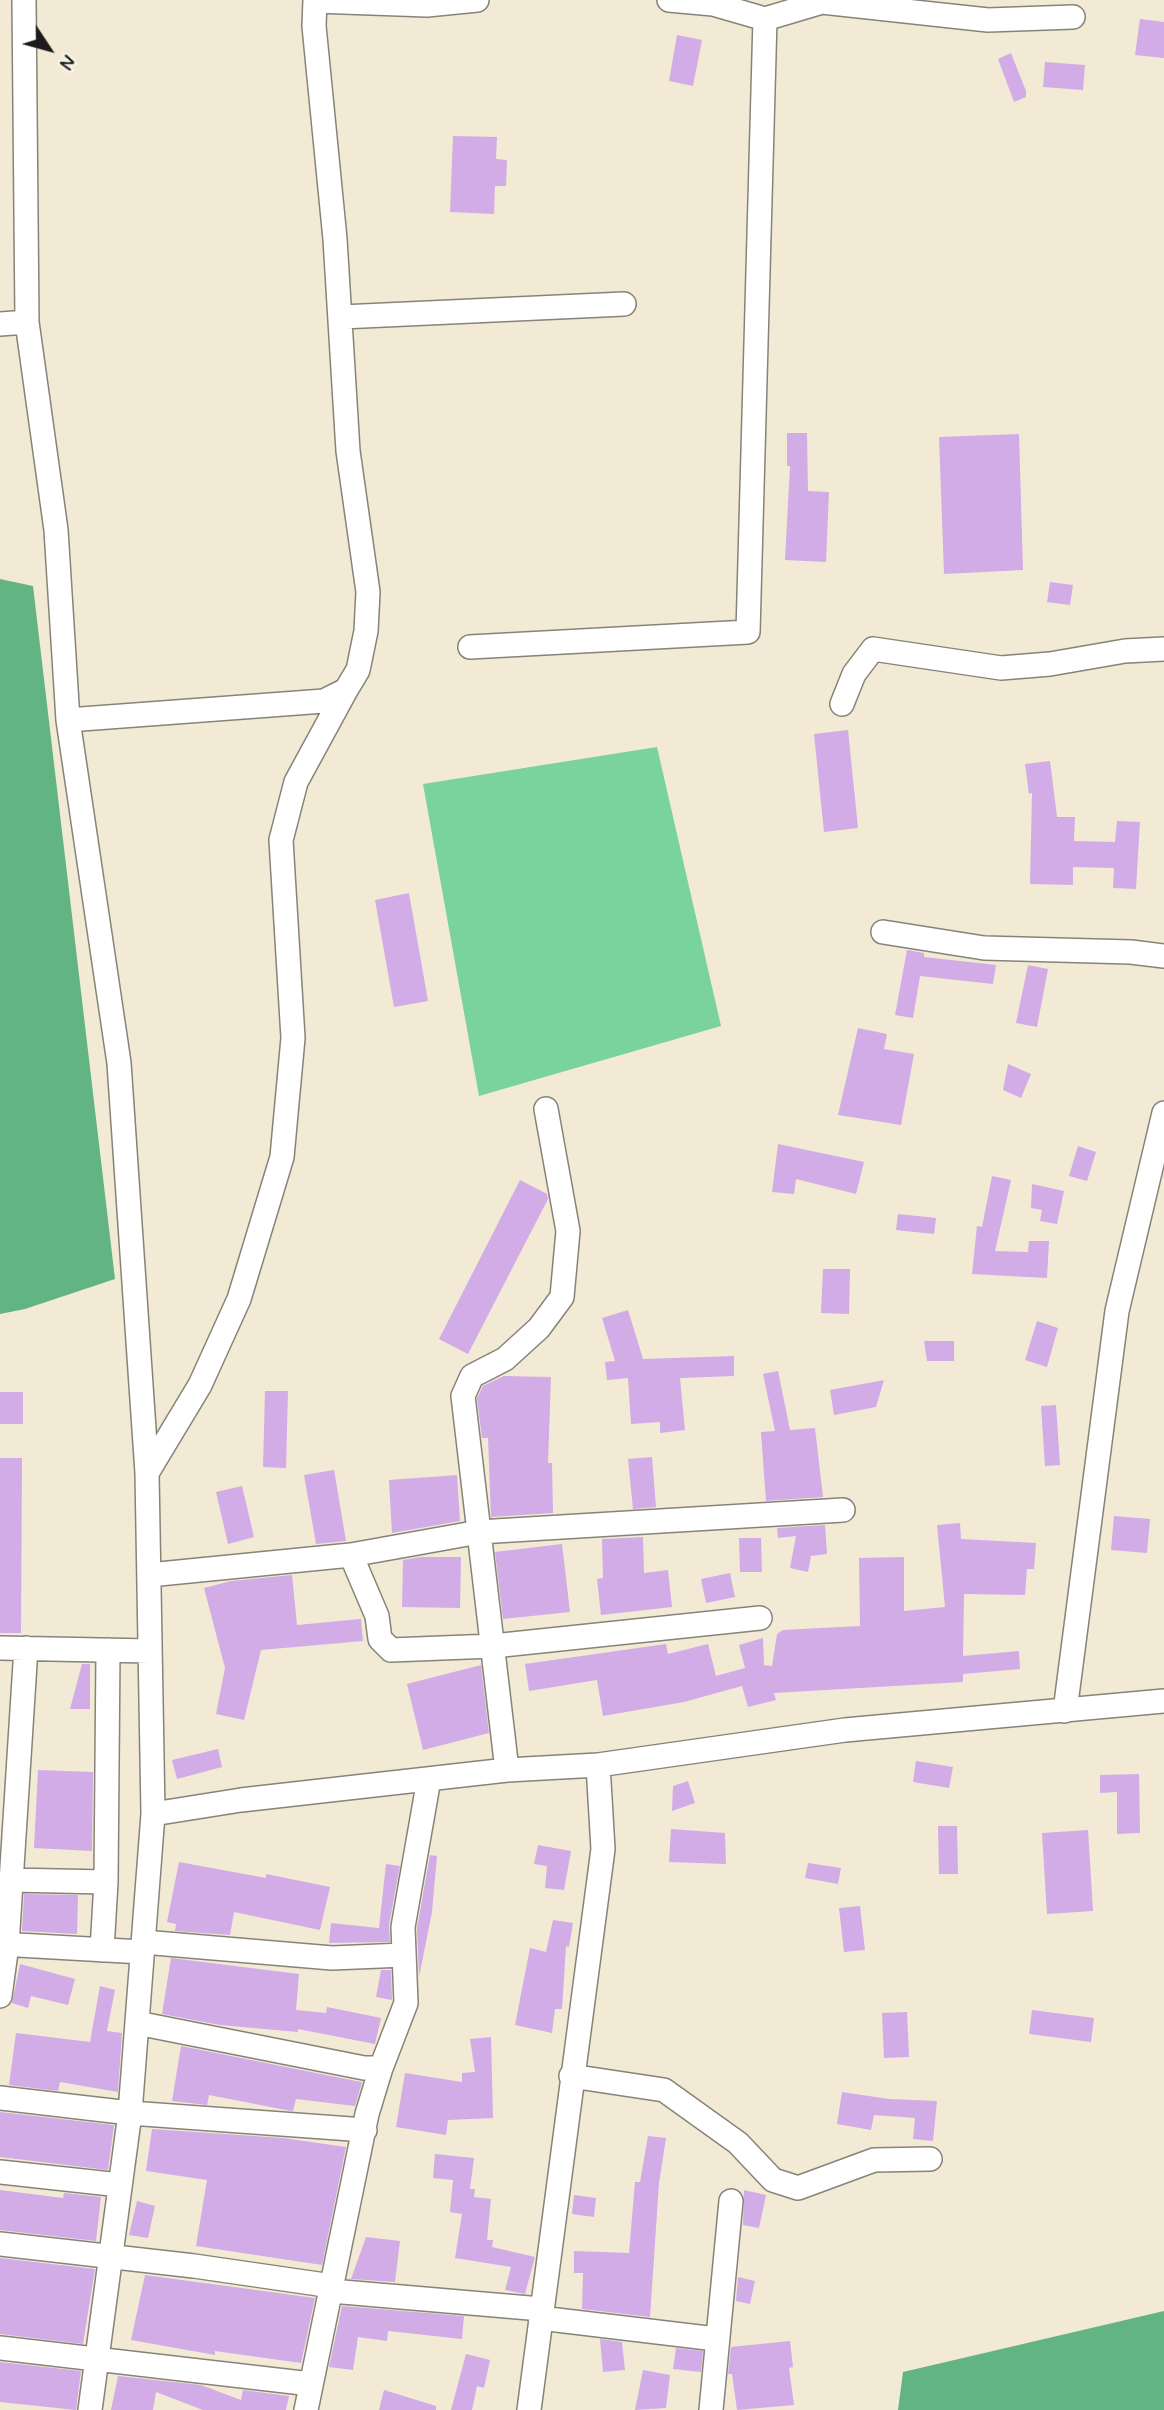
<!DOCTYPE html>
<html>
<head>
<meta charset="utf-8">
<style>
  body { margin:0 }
  #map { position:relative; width:1164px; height:2410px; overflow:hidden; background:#f2ead5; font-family:Mynerve,sans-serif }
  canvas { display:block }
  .north { position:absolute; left:14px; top:14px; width:70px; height:70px; -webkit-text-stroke:5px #f7f3e8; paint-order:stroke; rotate:126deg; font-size:19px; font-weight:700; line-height:28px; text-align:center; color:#1c1c1c }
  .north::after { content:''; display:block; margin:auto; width:24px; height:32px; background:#1c1c1c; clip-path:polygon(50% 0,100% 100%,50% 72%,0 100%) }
</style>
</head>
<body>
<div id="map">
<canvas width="1164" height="2410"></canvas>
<div class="north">N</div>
</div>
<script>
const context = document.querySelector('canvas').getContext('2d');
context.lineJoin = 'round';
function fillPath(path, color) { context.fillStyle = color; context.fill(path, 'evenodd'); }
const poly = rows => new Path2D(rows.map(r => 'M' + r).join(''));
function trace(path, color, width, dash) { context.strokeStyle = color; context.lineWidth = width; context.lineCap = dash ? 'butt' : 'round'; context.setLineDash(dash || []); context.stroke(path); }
const green = poly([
  [657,747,721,1026,479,1096,423,784]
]);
const forest = poly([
  [0,579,33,586,115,1279,25,1309,0,1314],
  [1164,2311,1164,2410,898,2410,903,2372]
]);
const building = poly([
  [1140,19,1164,22,1164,58,1135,55],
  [677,35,702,40,693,86,669,81],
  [1011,53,1026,91,1026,97,1014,102,998,59],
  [1045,62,1085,65,1083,90,1043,87],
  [453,136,497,137,496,159,507,160,506,186,495,186,494,214,450,212],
  [787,433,807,433,808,491,829,492,826,562,785,560,790,466,787,466],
  [1019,434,1023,570,944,574,939,437],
  [1050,582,1073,585,1070,605,1047,602],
  [848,730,858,828,824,832,814,734],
  [1050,761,1057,817,1075,817,1074,841,1115,842,1117,821,1140,822,1136,889,1113,888,1114,868,1073,867,1073,885,1030,884,1032,793,1029,794,1025,764],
  [409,893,428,1001,394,1007,375,900],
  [907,950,924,953,924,957,996,965,993,984,920,976,913,1018,895,1015],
  [1028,965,1048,969,1037,1027,1016,1023],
  [858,1028,887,1034,884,1049,914,1054,901,1125,838,1115],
  [1008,1064,1031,1074,1021,1098,1003,1090],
  [778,1144,864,1162,856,1194,796,1179,794,1194,772,1192],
  [1078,1146,1096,1152,1087,1181,1069,1176],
  [992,1176,1011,1180,995,1251,1028,1252,1029,1241,1049,1241,1047,1278,972,1274,977,1226,982,1227],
  [520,1180,547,1194,548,1199,468,1354,439,1339],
  [1032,1184,1064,1191,1057,1224,1040,1221,1042,1210,1031,1208],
  [898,1214,936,1218,934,1234,896,1230],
  [823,1269,850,1269,849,1314,821,1313],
  [628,1310,643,1359,734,1356,734,1376,680,1378,685,1430,660,1433,660,1422,631,1424,628,1378,607,1380,605,1362,615,1361,602,1318],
  [1037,1321,1058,1328,1047,1367,1025,1360],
  [924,1341,954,1341,954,1361,927,1361],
  [778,1371,790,1430,815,1428,823,1497,766,1501,761,1432,775,1431,763,1374],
  [504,1376,551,1377,548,1463,552,1463,553,1513,491,1517,488,1438,482,1438,477,1398,483,1386],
  [884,1380,876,1407,834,1415,830,1390],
  [265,1391,288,1391,286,1468,263,1467],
  [0,1392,23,1392,23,1424,0,1424],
  [1056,1405,1060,1465,1045,1466,1041,1406],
  [652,1457,656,1507,633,1509,628,1459],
  [0,1458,22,1458,21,1633,0,1633],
  [334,1470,346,1541,316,1544,304,1475],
  [457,1475,460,1521,392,1533,389,1480],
  [242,1486,254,1537,228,1544,216,1492],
  [1114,1516,1150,1519,1147,1553,1111,1550],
  [960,1523,961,1539,1036,1543,1034,1569,1027,1569,1025,1595,964,1594,963,1656,1019,1651,1020,1669,963,1674,963,1682,774,1693,776,1700,748,1707,742,1686,684,1702,603,1716,597,1680,529,1691,525,1664,666,1644,668,1654,708,1644,716,1676,745,1668,739,1645,763,1638,764,1665,772,1666,777,1634,783,1630,860,1626,859,1558,904,1557,904,1611,945,1607,937,1525],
  [825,1525,827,1554,811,1556,808,1572,790,1568,796,1536,778,1538,777,1528],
  [643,1537,644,1573,668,1570,672,1607,601,1615,597,1579,603,1578,602,1539],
  [739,1538,761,1538,762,1572,740,1572],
  [562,1544,570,1612,503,1619,495,1552],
  [421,1557,461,1557,460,1608,402,1607,403,1560],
  [730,1573,735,1597,706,1603,701,1579],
  [292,1575,297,1625,361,1619,363,1641,261,1650,244,1720,216,1714,225,1668,204,1588,231,1581],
  [82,1664,90,1664,90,1709,70,1709],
  [481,1665,489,1733,423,1750,407,1684],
  [218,1749,222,1767,177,1779,172,1760],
  [916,1761,953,1767,949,1788,913,1782],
  [38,1770,93,1772,92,1851,34,1848],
  [1139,1774,1140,1833,1117,1834,1117,1792,1100,1793,1100,1775],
  [688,1781,695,1803,672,1811,673,1786],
  [938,1826,957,1826,958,1874,939,1874],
  [671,1829,725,1833,726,1864,669,1862],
  [1088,1830,1093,1911,1047,1914,1042,1833],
  [538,1845,571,1851,564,1890,545,1888,547,1866,534,1864],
  [430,1855,437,1856,432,1912,419,1977,417,1928],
  [179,1862,266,1878,266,1874,330,1887,320,1930,234,1912,230,1935,175,1931,176,1924,167,1922],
  [808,1863,841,1868,838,1884,805,1878],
  [386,1864,400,1866,389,1925,390,1942,329,1943,331,1923,379,1928],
  [24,1894,78,1895,77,1934,22,1931],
  [860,1906,865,1950,844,1952,839,1908],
  [553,1920,573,1923,569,1947,566,1946,562,2009,555,2009,552,2033,515,2025,530,1948,546,1952],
  [171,1958,299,1974,296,2010,326,2013,327,2007,381,2018,375,2044,298,2029,298,2032,220,2025,162,2014],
  [20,1964,75,1979,68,2005,31,1996,28,2008,12,2003],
  [381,1970,391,1970,392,2000,376,1997],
  [100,1986,115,1990,107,2031,122,2033,118,2092,60,2082,58,2091,9,2085,16,2033,90,2042],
  [1032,2010,1094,2018,1091,2042,1029,2034],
  [907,2012,909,2057,884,2058,882,2013],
  [491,2037,493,2118,448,2120,446,2135,396,2127,405,2073,462,2082,462,2073,475,2072,470,2039],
  [181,2046,361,2082,362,2082,355,2106,296,2099,293,2111,286,2110,209,2095,207,2105,172,2101],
  [842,2092,889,2099,937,2101,933,2141,913,2139,915,2118,874,2115,871,2130,837,2124],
  [0,2112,114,2125,108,2170,0,2157],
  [152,2129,283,2138,346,2147,322,2265,196,2246,207,2180,146,2171],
  [648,2136,666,2138,659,2183,650,2317,582,2309,583,2273,574,2273,574,2251,629,2253,635,2182,640,2182],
  [435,2154,474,2158,470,2189,475,2189,474,2197,491,2199,487,2240,493,2240,492,2247,535,2257,525,2294,505,2290,511,2267,455,2258,462,2214,450,2212,453,2180,433,2178],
  [0,2190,63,2198,64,2193,101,2197,96,2241,0,2230],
  [744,2190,766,2195,759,2228,743,2225],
  [574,2195,596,2198,594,2217,572,2214],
  [137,2201,155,2206,148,2238,129,2235],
  [366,2237,400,2241,395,2282,351,2279],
  [0,2258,95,2269,83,2344,0,2334],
  [145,2275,315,2298,301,2363,215,2351,215,2355,131,2340],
  [738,2277,755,2281,750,2304,736,2301],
  [342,2306,464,2316,462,2339,388,2331,387,2341,358,2337,353,2370,329,2367],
  [600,2339,622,2342,625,2370,603,2372],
  [790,2341,793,2367,789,2368,794,2405,737,2410,732,2374,728,2374,731,2347],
  [676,2348,703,2351,701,2372,673,2369],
  [466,2354,490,2360,484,2388,477,2386,472,2410,451,2410],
  [0,2362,81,2371,76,2410,0,2402],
  [643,2370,670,2375,666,2408,635,2410],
  [118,2376,201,2385,241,2400,243,2390,289,2396,286,2410,203,2410,156,2392,153,2410,111,2410],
  [384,2390,436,2406,436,2410,379,2410]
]);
const minor = poly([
  [24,0,27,322,56,530,68,720,119,1063,147,1473,153,1814],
  [669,0,713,4,765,19,822,2,988,20,1073,17],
  [315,1,427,5,477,0],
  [341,317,624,304],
  [0,324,27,322],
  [470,647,748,632,765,19],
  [842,704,854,674,873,649,1001,668,1050,664,1125,651,1164,649],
  [68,720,324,701,346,690,358,670,366,631,368,592,348,451,335,239,314,26,315,0],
  [883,932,984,948,1131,952,1164,956],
  [147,1473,200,1385,239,1299,282,1157,293,1038,281,840,296,782,346,690],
  [351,1555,377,1616,380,1639,391,1650,493,1646,760,1618],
  [149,1575,351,1555,479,1532,463,1396,472,1376,505,1359,539,1328,562,1297,568,1231,546,1109],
  [0,1648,150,1651],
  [1065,1711,1117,1311,1164,1113],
  [507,1770,479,1532,843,1510],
  [11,1880,106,1882],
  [143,1942,332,1958,404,1955],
  [0,1944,142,1952],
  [102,1950,106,1882,108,1650],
  [0,1996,7,1945,26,1648],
  [137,2023,364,2068,381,2068],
  [571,2076,664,2090,738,2143,773,2180,798,2188,874,2160,930,2159],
  [0,2098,130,2113,365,2130],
  [0,2172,120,2185],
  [0,2244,194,2266,332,2286],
  [331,2291,541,2309],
  [540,2318,716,2339],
  [0,2348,311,2384],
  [90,2410,130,2113,153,1814,241,1800,507,1770,598,1765,845,1730,1164,1701],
  [306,2410,367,2114,381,2068,406,2003,403,1927,429,1779],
  [529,2410,603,1849,598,1765],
  [711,2410,731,2201]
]);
fillPath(green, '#79d39a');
fillPath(forest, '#62b582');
fillPath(building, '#d1ace7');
trace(minor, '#878378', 26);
trace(minor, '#fff', 23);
</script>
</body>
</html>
